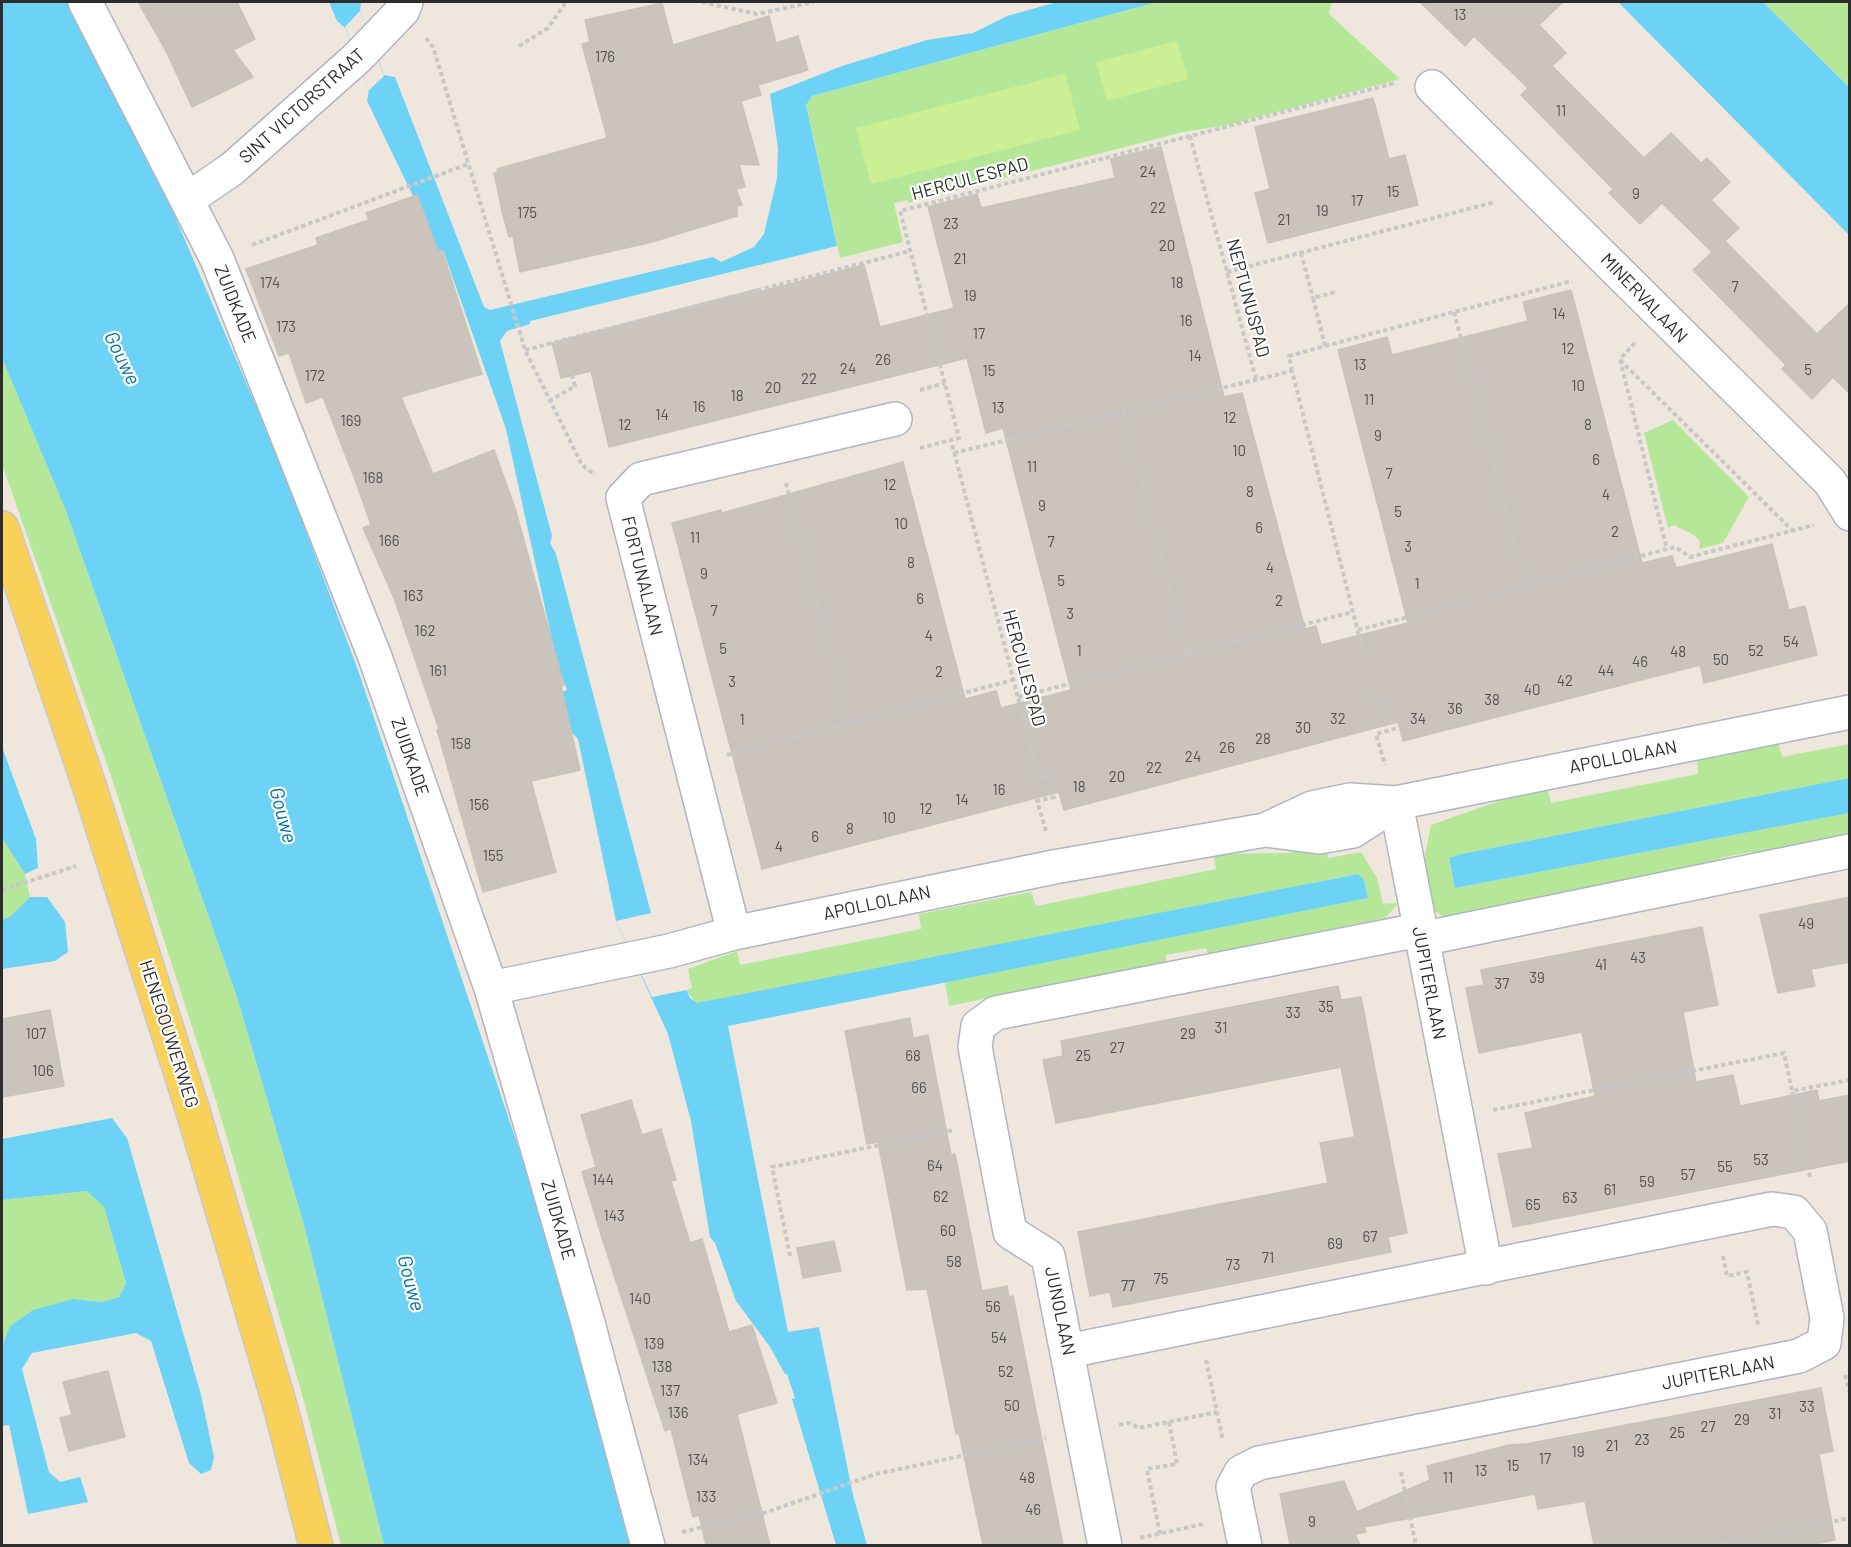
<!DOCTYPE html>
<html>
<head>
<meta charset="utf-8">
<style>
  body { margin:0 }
  #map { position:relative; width:1851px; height:1547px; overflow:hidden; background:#efe7de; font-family:Barlow,sans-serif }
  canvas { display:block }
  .frame { position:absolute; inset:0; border:3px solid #2c2c2c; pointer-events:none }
</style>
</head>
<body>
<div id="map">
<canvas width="1851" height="1547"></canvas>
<div class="frame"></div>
</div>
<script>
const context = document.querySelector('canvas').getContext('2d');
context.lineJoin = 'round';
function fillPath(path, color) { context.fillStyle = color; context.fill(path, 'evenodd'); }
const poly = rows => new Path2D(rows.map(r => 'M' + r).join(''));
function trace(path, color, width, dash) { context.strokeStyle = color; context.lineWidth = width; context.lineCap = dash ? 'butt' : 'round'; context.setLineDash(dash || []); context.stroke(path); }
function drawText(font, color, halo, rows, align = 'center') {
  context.font = font + ' Barlow,sans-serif'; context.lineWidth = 4.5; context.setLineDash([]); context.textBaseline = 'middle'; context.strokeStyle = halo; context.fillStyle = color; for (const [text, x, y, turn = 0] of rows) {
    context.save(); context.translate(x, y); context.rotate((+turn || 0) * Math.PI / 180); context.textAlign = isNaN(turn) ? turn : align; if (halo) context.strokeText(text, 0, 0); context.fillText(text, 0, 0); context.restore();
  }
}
const green = poly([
  [1157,2,1332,2,1329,14,1400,79,1228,125,1183,132,908,203,907,200,894,203,903,242,840,258,806,104,812,96],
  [1763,2,1849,2,1849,87],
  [2,358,66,511,237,997,304,1225,384,1545,341,1545,304,1401,217,1104,112,779,2,464],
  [1673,420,1749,497,1723,543,1699,549,1700,541,1694,535,1674,525,1668,528,1644,433],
  [1778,743,1782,757,1849,744,1849,778,1461,854,1449,859,1455,888,1849,813,1849,840,1753,859,1751,852,1719,858,1720,865,1449,919,1432,910,1423,865,1431,825,1519,794,1547,788,1551,803,1698,774,1697,758],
  [2,838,25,874,30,897,11,916,2,920],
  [1326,846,1328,858,1361,852,1377,878,1383,904,1396,903,1397,905,1385,918,1208,954,1206,948,1166,955,1166,962,949,1006,945,982,1368,898,1364,880,1357,874,723,999,697,1004,688,993,687,990,692,988,688,969,737,951,740,965,921,929,919,914,1031,892,1036,906,1216,869,1214,857,1216,854,1288,853],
  [87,1191,104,1206,126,1283,119,1297,102,1302,73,1299,10,1326,2,1346,2,1200]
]);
const pitch = poly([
  [1177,41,1188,79,1107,101,1096,62],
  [1065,74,1080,130,871,184,856,128]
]);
const water = poly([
  [2,2,74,2,158,177,278,457,358,670,526,1170,585,1358,635,1545,384,1545,304,1225,237,997,66,511,2,358],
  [329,2,361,2,360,11,384,75,395,77,484,307,490,310,713,257,721,262,754,247,764,234,777,178,778,148,770,94,842,66,927,40,973,33,1007,16,1057,2,1157,2,812,96,806,105,837,246,530,321,530,324,507,331,500,341,552,536,550,543,556,554,651,913,690,998,697,1003,1358,874,1364,880,1368,898,728,1026,788,1332,819,1327,853,1495,867,1545,836,1545,792,1399,795,1398,787,1374,785,1374,770,1347,736,1301,715,1243,710,1237,691,1121,668,1034,616,921,578,739,569,730,560,693,567,690,557,663,506,429,443,250,438,251,417,195,413,196,367,101,369,90,357,58,345,28,337,21],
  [1618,2,1763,2,1849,87,1849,235],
  [2,747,36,839,38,868,25,874,2,838],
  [1849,778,1849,813,1455,888,1449,858,1461,854],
  [30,897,47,897,65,922,68,952,55,961,2,969,2,920,11,916],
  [112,1118,127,1138,201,1395,214,1457,211,1470,201,1474,189,1463,151,1341,136,1333,32,1353,22,1369,49,1472,60,1482,80,1477,88,1502,28,1514,9,1425,2,1426,2,1346,10,1326,33,1310,73,1299,102,1302,119,1297,126,1283,104,1207,87,1191,2,1200,2,1139]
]);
const pier = poly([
  [360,11,384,76,369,90,345,27],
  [651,913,687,990,652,997,616,921]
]);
const building = poly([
  [138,2,237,2,255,39,233,50,253,77,192,107,166,51,138,2],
  [1420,2,1563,2,1539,25,1566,53,1552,66,1644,158,1671,133,1701,163,1707,158,1730,182,1711,200,1739,228,1725,241,1817,334,1850,303,1850,394,1833,377,1812,399,1782,369,1786,365,1693,270,1712,252,1662,203,1640,224,1609,193,1613,189,1521,95,1528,88,1474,36,1465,46,1420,2],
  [662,3,673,45,769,16,776,43,798,36,808,70,758,85,761,95,741,101,759,165,739,164,745,187,736,189,742,205,737,206,737,216,652,242,520,272,513,236,509,237,502,211,494,173,498,173,497,169,607,138,582,44,590,42,585,20,662,3],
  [1373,98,1389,159,1405,155,1418,205,1268,243,1255,193,1270,189,1255,127,1373,98],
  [1161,147,1224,397,1242,393,1305,629,1316,626,1321,645,1408,623,1338,350,1387,337,1392,355,1528,321,1523,302,1571,290,1642,563,1672,556,1676,568,1772,544,1789,610,1805,606,1817,655,1704,683,1700,665,1403,741,1398,722,1064,810,1059,792,762,869,672,523,721,510,722,513,903,462,965,699,996,691,1001,708,1071,690,1003,428,986,433,967,358,609,447,591,371,561,378,552,343,758,289,759,292,864,265,880,327,954,308,928,207,977,194,981,208,1115,178,1111,159,1161,147],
  [417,195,438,251,442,250,482,374,401,397,433,474,494,450,515,508,564,685,561,686,580,770,531,781,556,872,483,892,437,730,439,729,394,598,363,528,371,525,357,485,323,397,306,403,289,353,279,356,246,269,318,245,316,238,369,220,366,213,417,195],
  [1850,897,1850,962,1811,969,1815,986,1778,993,1760,915,1850,897],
  [1702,927,1718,1005,1683,1012,1696,1082,1733,1075,1740,1106,1817,1090,1819,1101,1850,1095,1850,1161,1513,1227,1498,1154,1533,1148,1525,1113,1595,1096,1582,1032,1479,1053,1466,988,1484,985,1481,970,1702,927],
  [1338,986,1341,1000,1361,997,1407,1233,1388,1237,1391,1252,1207,1289,1113,1307,1110,1292,1090,1296,1078,1232,1328,1183,1320,1143,1355,1137,1341,1067,1056,1123,1043,1060,1063,1056,1061,1041,1338,986],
  [50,1010,64,1086,2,1097,2,1019,50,1010],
  [910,1018,913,1038,928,1035,951,1155,955,1154,982,1291,1007,1286,1009,1297,1013,1296,1063,1545,983,1545,959,1433,956,1434,927,1289,907,1290,878,1142,867,1144,845,1031,910,1018],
  [631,1100,642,1135,661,1129,676,1180,671,1181,690,1243,702,1239,729,1332,752,1325,777,1403,737,1414,770,1545,706,1545,699,1515,693,1517,671,1429,665,1431,602,1238,582,1172,596,1167,581,1115,631,1100],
  [834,1241,841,1271,803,1278,797,1248,834,1241],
  [108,1371,125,1437,69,1451,60,1418,72,1415,63,1382,108,1371],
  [1821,1388,1833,1451,1819,1454,1835,1540,1810,1545,1594,1545,1585,1501,1538,1509,1535,1494,1364,1527,1366,1532,1355,1534,1360,1545,1290,1545,1280,1494,1344,1481,1357,1512,1430,1480,1427,1466,1509,1445,1526,1444,1821,1388]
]);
const path = poly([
  [702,2,757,14,814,2],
  [426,38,433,47,525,350,582,465,595,475],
  [519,46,548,28,566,2],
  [252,245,468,164],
  [1301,253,1313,298],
  [1227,272,1495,202],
  [1454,312,1526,586],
  [1635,343,1620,359,1667,550],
  [1325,346,1572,281],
  [525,350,910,251],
  [1620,360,1793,531],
  [1292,371,1289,356,1325,346,1313,298,1336,292],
  [1256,379,1190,136,1395,83],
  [920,390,945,383],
  [549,401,575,386,572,376],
  [1123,411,1187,654],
  [920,448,951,440],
  [954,453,1292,371,1376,703,1386,701,1394,729,1376,734,1385,765],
  [786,483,849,723],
  [1358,630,1675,547,1690,557,1814,525],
  [1018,697,1353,612],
  [727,755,1013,680],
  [1046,831,1037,801,1054,797,1047,775,1039,778,951,440,959,438,900,211,1190,136],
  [2,890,76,866],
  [1493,1110,1784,1053,1792,1091],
  [1810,1177,1792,1091,1850,1080],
  [790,1256,772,1167,954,1130],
  [1723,1256,1727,1276,1747,1272,1758,1325],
  [1206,1360,1223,1441],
  [1845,1375,1850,1394],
  [1119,1425,1129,1423,1139,1428,1217,1412],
  [1401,1472,1416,1546],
  [682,1532,767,1512,876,1474,1046,1438],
  [1160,1534,1147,1469,1177,1464,1169,1422],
  [1140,1538,1203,1524],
  [1709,1546,1850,1518]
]);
const minor = poly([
  [85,2,217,259,375,657,491,988,588,1323,648,1546],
  [1432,87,1830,482,1850,514],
  [188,199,232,169,357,58,403,10,406,2],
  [1396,803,1486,1268],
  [1265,830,1319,837,1353,831,1396,803],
  [734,933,623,498,641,479,895,419],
  [1421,939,1850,851],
  [491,988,669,951,734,933,1054,867,1265,830,1312,808,1350,800,1396,803,1850,712],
  [1068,1351,1772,1209,1794,1212,1810,1231,1827,1318,1824,1343,1799,1356,1259,1463,1241,1472,1233,1487,1245,1546],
  [1105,1546,1048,1256,1010,1232,975,1047,978,1026,996,1013,1419,930]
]);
const primary = poly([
  [2,528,88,782,193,1111,281,1409,316,1546]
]);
const numberNames = [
  ["13",1460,15],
  ["176",605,57],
  ["11",1561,111],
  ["24",1148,172],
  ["15",1393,192],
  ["9",1636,194],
  ["17",1357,201],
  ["22",1158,208],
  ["19",1322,211],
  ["175",527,213],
  ["21",1284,220],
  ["23",951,224],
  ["20",1167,246],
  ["21",960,259],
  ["174",270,283],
  ["18",1177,283],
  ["7",1735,287],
  ["19",970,296],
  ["14",1559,314],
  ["16",1186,321],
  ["173",286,327],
  ["17",979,334],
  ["12",1568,349],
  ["14",1195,356],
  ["26",883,360],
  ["13",1360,365],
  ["24",848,369],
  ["5",1808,370],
  ["15",989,371],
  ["172",315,376],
  ["22",809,379],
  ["10",1578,386],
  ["20",773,388],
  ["18",737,396],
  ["11",1369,400],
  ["16",699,407],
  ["13",998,408],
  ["14",662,415],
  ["12",1230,418],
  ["169",351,421],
  ["12",625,425],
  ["8",1588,425],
  ["9",1378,436],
  ["10",1239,451],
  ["6",1596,460],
  ["11",1032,467],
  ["7",1389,474],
  ["168",373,478],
  ["12",890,485],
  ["8",1250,492],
  ["4",1606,495],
  ["9",1042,506],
  ["5",1398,512],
  ["10",901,524],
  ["6",1259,528],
  ["2",1615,532],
  ["11",695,538],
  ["166",389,541],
  ["7",1051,542],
  ["3",1408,547],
  ["8",911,563],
  ["4",1270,568],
  ["9",704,574],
  ["5",1061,581],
  ["1",1417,584],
  ["163",413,596],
  ["6",920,599],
  ["2",1279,601],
  ["7",714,611],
  ["3",1070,614],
  ["162",425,631],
  ["4",929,636],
  ["54",1791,642],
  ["5",723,649],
  ["1",1079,651],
  ["52",1756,651],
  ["48",1678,652],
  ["50",1721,660],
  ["46",1640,662],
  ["161",438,671],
  ["44",1606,671],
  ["2",939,672],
  ["42",1565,681],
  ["3",732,682],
  ["40",1532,690],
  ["38",1492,700],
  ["36",1455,709],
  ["32",1338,719],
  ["34",1418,719],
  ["1",742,720],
  ["30",1303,728],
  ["28",1263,739],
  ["158",461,744],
  ["26",1227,748],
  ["24",1193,757],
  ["22",1154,768],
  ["20",1117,777],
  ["18",1079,787],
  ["16",999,790],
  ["14",962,800],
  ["156",479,805],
  ["12",926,809],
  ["10",889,818],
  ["8",850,829],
  ["6",815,837],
  ["4",779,847],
  ["155",493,856],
  ["49",1806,924],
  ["43",1638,958],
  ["41",1601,965],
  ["39",1537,978],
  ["37",1502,984],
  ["35",1326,1007],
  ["33",1293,1013],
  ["31",1221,1028],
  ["107",36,1034],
  ["29",1188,1034],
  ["27",1117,1048],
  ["68",913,1056],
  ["25",1083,1056],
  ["106",43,1071],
  ["66",919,1088],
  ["53",1761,1160],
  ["64",935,1166],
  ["55",1725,1167],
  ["57",1688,1175],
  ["144",603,1180],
  ["59",1647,1182],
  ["61",1610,1190],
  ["62",941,1197],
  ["63",1570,1198],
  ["65",1533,1205],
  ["143",614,1216],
  ["60",948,1231],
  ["67",1370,1237],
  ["69",1335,1244],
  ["71",1268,1258],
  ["58",954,1262],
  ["73",1233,1265],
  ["75",1161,1279],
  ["77",1128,1286],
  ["140",640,1299],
  ["56",993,1307],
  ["54",999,1338],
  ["139",654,1344],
  ["138",662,1367],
  ["52",1006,1372],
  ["137",670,1391],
  ["50",1012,1406],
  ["33",1807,1407],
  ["136",678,1413],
  ["31",1775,1414],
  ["29",1742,1420],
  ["27",1708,1427],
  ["25",1677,1433],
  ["23",1642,1440],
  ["21",1612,1446],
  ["19",1578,1452],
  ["17",1545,1459],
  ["134",698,1460],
  ["15",1513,1466],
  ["13",1481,1471],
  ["48",1027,1478],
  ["11",1448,1478],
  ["133",706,1497],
  ["46",1033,1510],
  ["9",1312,1522]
];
const streetNames = [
  ["SINT VICTORSTRAAT",302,106,-42],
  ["HERCULESPAD",970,179,-15],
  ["NEPTUNUSPAD",1248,298,75],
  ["MINERVALAAN",1644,298,46],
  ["ZUIDKADE",235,304,68],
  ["FORTUNALAAN",642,576,76],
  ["HERCULESPAD",1024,668,75],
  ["ZUIDKADE",410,757,71],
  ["APOLLOLAAN",1623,757,-11],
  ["APOLLOLAAN",877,903,-12],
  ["JUPITERLAAN",1429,983,79],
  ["HENEGOUWERWEG",169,1034,72],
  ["ZUIDKADE",558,1220,74],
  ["JUNOLAAN",1060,1311,78],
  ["JUPITERLAAN",1718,1373,-11]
];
const waterNames = [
  ["Gouwe",122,358,64],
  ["Gouwe",283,815,75],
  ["Gouwe",411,1283,75]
];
fillPath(green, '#b4e898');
fillPath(pitch, '#caf093');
fillPath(water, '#6cd3f6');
fillPath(pier, '#efe7de');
fillPath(building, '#cac4bd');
trace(building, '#cac3b7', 1.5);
trace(minor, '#b2b5c1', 36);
trace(primary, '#c8c8c8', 36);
trace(path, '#c8c8c8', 4, [4.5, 3]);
trace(minor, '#fff', 33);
trace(primary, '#f9d159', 33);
drawText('15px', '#545250', null, numberNames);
drawText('18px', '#2c2c2c', '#fff', streetNames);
drawText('italic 20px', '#0672a7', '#fff', waterNames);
</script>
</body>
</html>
